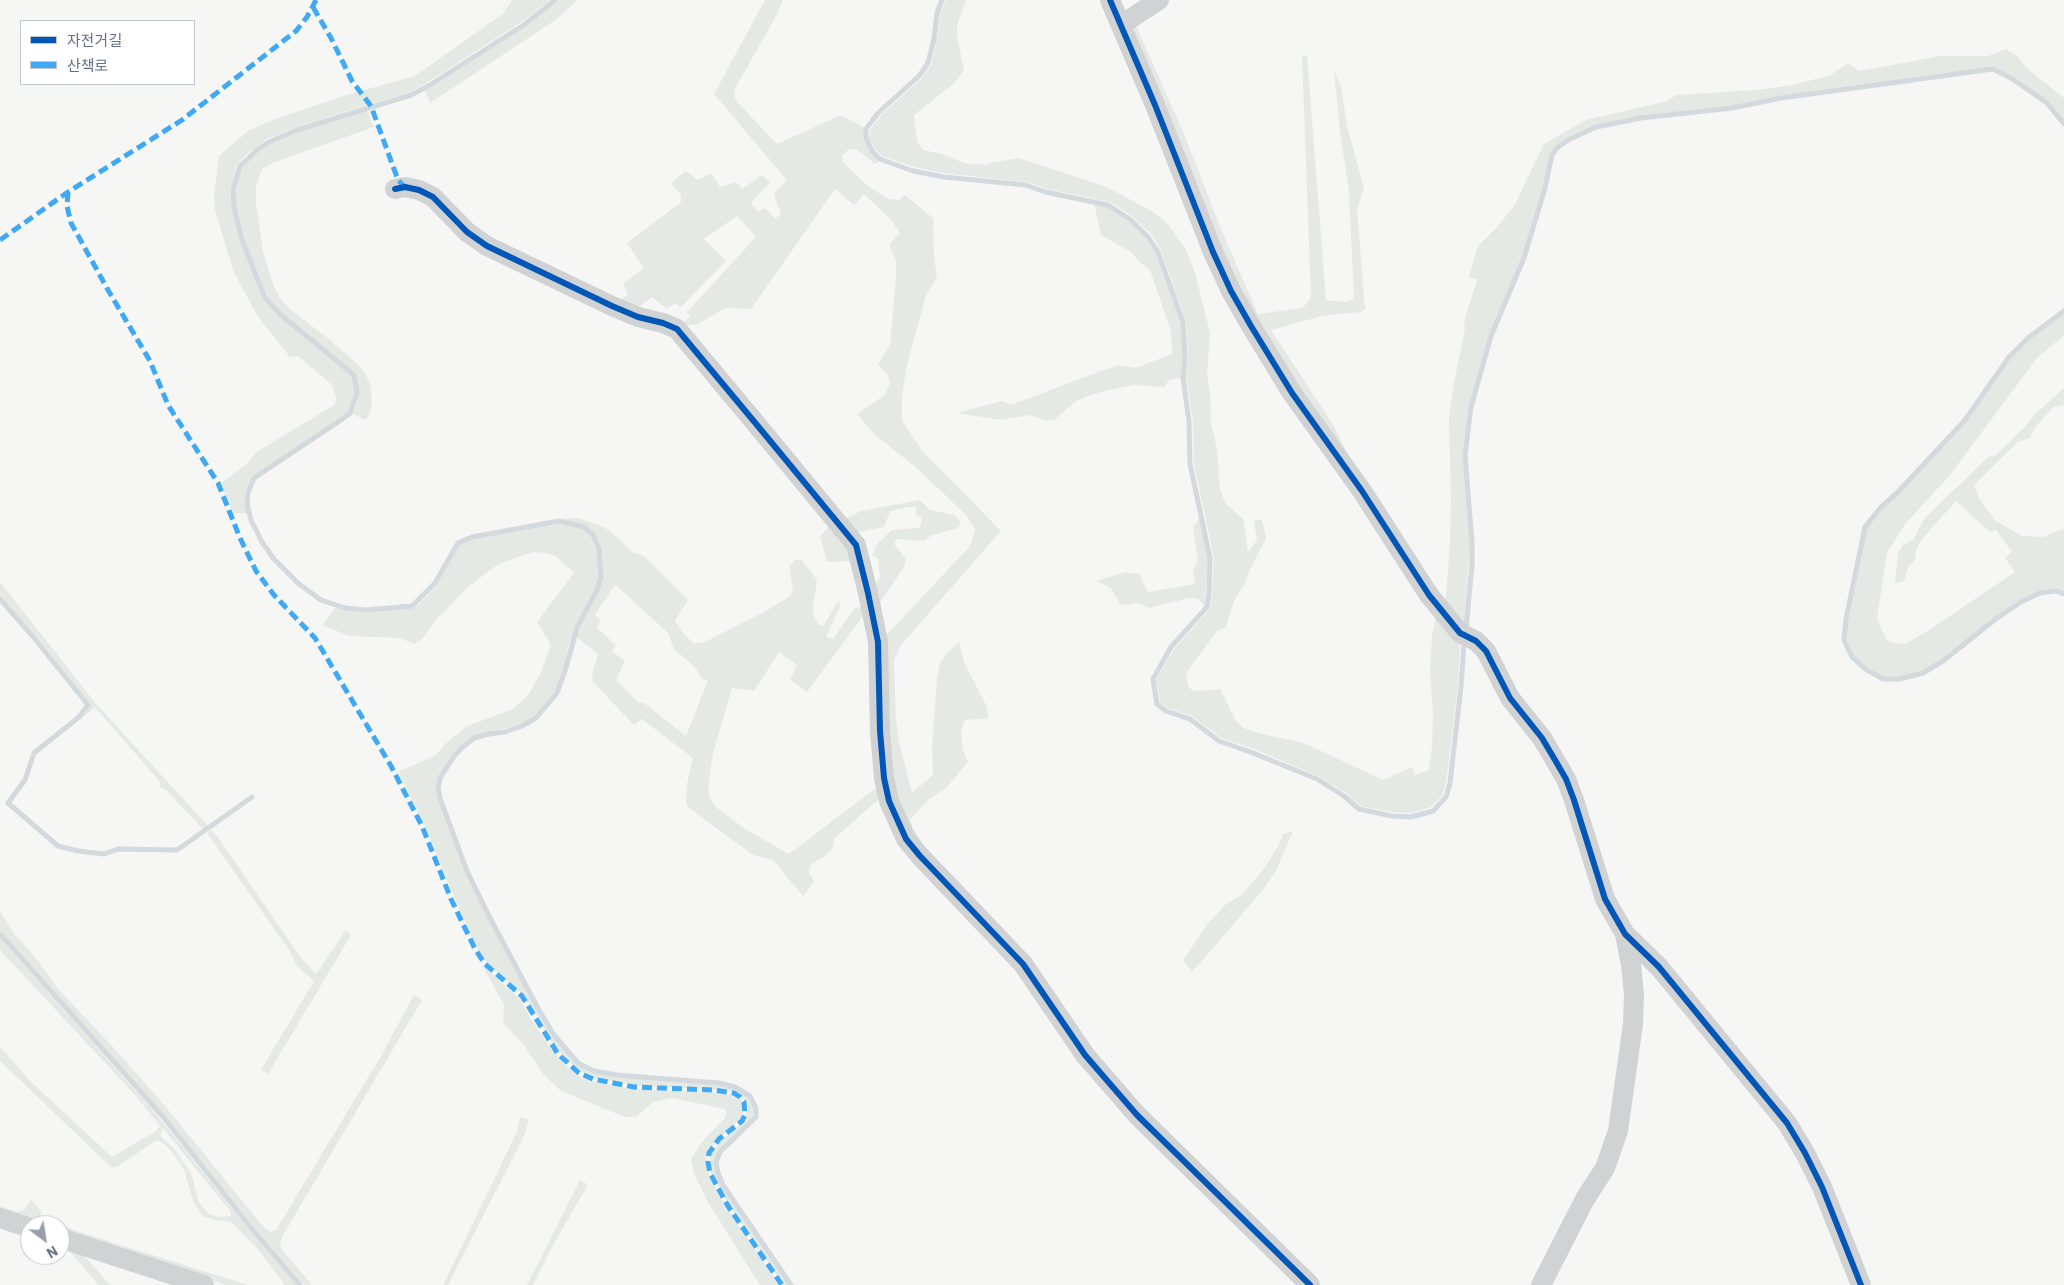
<!DOCTYPE html>
<html>
<head>
<meta charset="utf-8">
<style>
  body { margin:0 }
  #map { position:relative; width:2064px; height:1285px; overflow:hidden; background:#f6f6f5; font-family:"IBM Plex Sans","Noto Sans KR",sans-serif }
  canvas { display:block }
  .legend { position:absolute; left:20px; top:20px; width:175px; height:65px; box-sizing:border-box; background:#fff; border:1px solid #c1c6cf; margin:0; padding:6px 9px; list-style:none; font-size:15px; color:#647087 }
  .legend li { display:flex; align-items:center; gap:10px; height:25px }
  .legend b { width:25px; border:1px solid #c1c6cf }
  .north { position:absolute; left:20px; top:1215px; width:50px; height:50px; box-sizing:border-box; background:#fff; border:1px solid #c1c6cf; border-radius:50%; rotate:149deg; font-size:14px; font-weight:700; line-height:20px; text-align:center; color:#647087 }
  .north::after { content:''; display:block; margin:auto; width:18px; height:22px; background:#979fae; clip-path:polygon(50% 0,100% 100%,50% 72%,0 100%) }
</style>
</head>
<body>
<div id="map">
<canvas width="2064" height="1285"></canvas>
<ul class="legend">
<li><b style="height:6px;background:#0057b8"></b>자전거길</li>
<li><b style="height:6px;background:#3fa9f5"></b>산책로</li>
</ul>
<div class="north">N</div>
</div>
<script>
const context = document.querySelector('canvas').getContext('2d');
context.lineJoin = 'round';
function fillPath(path, color) { context.fillStyle = color; context.fill(path, 'evenodd'); }
const poly = rows => new Path2D(rows.map(r => 'M' + r).join(''));
function trace(path, color, width, dash) { context.strokeStyle = color; context.lineWidth = width; context.lineCap = dash ? 'butt' : 'round'; context.setLineDash(dash || []); context.stroke(path); }
const green = poly([
  [512,0,550,0,523,21,428,82,410,92,296,127,267,139,246,155,237,164,230,189,232,208,240,240,264,298,279,316,353,377,355,392,352,405,345,415,252,477,245,491,247,513,233,514,221,483,247,464,255,453,334,405,337,399,331,384,298,356,290,357,259,318,234,273,215,210,214,197,219,156,248,131,270,121,343,96,415,76,504,13],
  [558,0,577,0,557,19,430,103,425,90,526,25],
  [765,0,783,0,775,18,734,90,735,98,739,104,777,144,841,115,865,128,864,138,870,152,879,161,875,164,856,149,849,149,842,156,843,162,868,186,888,199,899,200,905,195,933,218,934,257,937,277,926,295,906,369,902,397,902,421,923,452,1001,531,900,646,894,661,896,720,899,742,912,793,933,775,932,747,937,679,940,664,947,653,959,642,964,662,987,707,988,718,965,720,961,731,963,750,968,762,947,787,927,801,910,820,913,828,933,861,916,843,894,799,883,639,970,546,975,530,967,516,918,469,875,435,857,414,885,395,890,383,888,375,878,364,890,345,896,277,896,261,889,245,900,233,892,221,864,194,854,205,835,189,751,309,726,308,696,325,681,325,690,316,687,312,756,237,737,216,704,239,726,261,681,307,675,303,667,309,652,297,634,311,618,302,628,294,623,284,644,268,627,243,681,202,681,195,671,183,686,171,698,180,711,173,720,187,736,182,742,189,762,175,770,182,751,203,758,212,765,208,775,219,781,214,774,194,787,180,714,94],
  [946,0,966,0,957,25,957,36,964,71,952,85,914,115,917,142,923,150,942,154,964,163,988,165,989,163,1019,158,1107,187,1153,212,1167,223,1186,250,1195,273,1210,333,1207,374,1210,395,1211,422,1217,450,1220,489,1225,503,1243,519,1248,552,1257,540,1254,521,1262,519,1266,539,1252,565,1244,585,1234,601,1226,627,1217,631,1188,670,1186,677,1189,688,1196,691,1220,689,1236,721,1244,728,1258,733,1304,743,1383,780,1412,767,1415,775,1429,770,1432,746,1433,713,1430,671,1432,636,1437,612,1460,642,1458,687,1446,783,1442,796,1431,807,1411,813,1392,812,1361,806,1346,793,1318,776,1254,749,1221,738,1192,716,1168,708,1160,702,1156,680,1174,649,1210,609,1212,593,1214,558,1194,464,1193,421,1186,377,1188,357,1186,321,1161,250,1152,235,1133,217,1110,202,1047,189,1027,182,944,173,914,167,882,156,875,149,869,137,870,130,881,115,922,78,931,65,937,40,940,13],
  [1133,19,1184,134,1223,234,1258,314,1303,308,1311,297,1302,56,1307,56,1326,300,1345,302,1354,299,1349,191,1340,132,1334,71,1341,86,1347,126,1364,188,1357,209,1365,310,1361,312,1322,316,1271,330,1334,426,1363,486,1244,305,1127,23],
  [2006,49,2017,56,2029,70,2064,98,2064,121,2048,102,2012,76,1994,67,1780,96,1731,107,1641,116,1596,126,1567,138,1556,146,1550,154,1544,187,1522,258,1489,335,1470,407,1464,455,1470,542,1464,631,1438,600,1446,598,1450,541,1451,501,1449,418,1453,388,1465,329,1464,322,1477,280,1469,277,1478,246,1498,226,1514,206,1544,144,1586,120,1667,101,1676,95,1757,90,1793,85,1831,75,1848,63,1859,71,1941,56,1988,56],
  [367,110,374,127,275,162,262,169,256,186,256,203,263,252,274,287,282,301,291,310,330,340,360,366,366,375,370,384,372,400,371,410,366,420,352,414,358,400,356,375,282,314,267,297,244,239,236,206,235,189,242,167,249,158,270,144,298,132],
  [1094,203,1107,207,1130,222,1147,239,1157,253,1181,323,1183,357,1181,378,1169,380,1164,387,1134,385,1104,391,1088,396,1076,401,1054,420,1044,420,1030,415,1001,420,957,413,1002,401,1011,405,1117,365,1136,368,1172,354,1171,331,1150,270,1141,263,1131,252,1101,235],
  [2064,313,2064,335,2037,358,1950,475,1905,524,1887,553,1877,618,1886,639,1893,643,1905,644,1929,630,2015,572,2005,558,2012,552,1996,530,1990,532,1956,501,1922,539,1916,550,1915,560,1908,567,1904,581,1895,584,1898,554,1902,546,1914,539,1924,519,1988,457,1996,455,2026,426,2033,416,2064,388,2064,405,2053,407,2034,429,2030,438,2018,442,1974,485,1980,500,1996,521,2022,536,2044,537,2064,528,2064,592,2056,589,2039,592,2020,601,1996,617,1942,660,1922,671,1899,678,1884,678,1853,656,1846,640,1848,619,1866,527,1882,508,1898,494,1967,421,2011,358,2029,339],
  [920,500,930,510,954,515,958,518,961,523,958,528,932,535,924,541,897,539,894,544,906,559,904,567,877,607,873,588,880,577,878,559,872,555,878,543,892,530,920,528,922,518,916,515,916,507,909,507,890,511,884,527,855,533,845,519,861,511],
  [578,518,604,527,618,538,632,552,644,556,688,600,675,621,684,634,693,643,703,643,764,612,790,596,793,590,789,566,795,560,801,559,817,580,813,607,814,617,818,624,823,626,838,601,841,605,826,637,833,639,854,609,864,605,866,612,807,692,790,680,797,665,779,652,754,691,732,688,713,753,708,787,710,798,717,808,745,829,789,854,880,785,883,798,874,803,834,839,833,847,825,856,812,864,808,871,814,882,803,896,773,860,753,855,689,808,686,804,687,784,693,758,642,719,634,725,593,682,592,674,598,655,596,652,576,637,599,591,603,564,601,548,594,535,585,525,559,519],
  [614,586,618,587,668,633,674,649,695,667,702,679,708,680,686,736,644,703,638,702,616,680,625,661,612,651,616,645,597,628,601,621,595,615],
  [1200,518,1208,559,1205,606,1198,599,1189,598,1149,608,1138,603,1127,605,1120,604,1111,588,1097,581,1125,572,1139,574,1148,592,1195,584,1193,571,1198,560,1193,527],
  [558,523,583,529,591,536,598,549,600,576,596,589,576,626,568,648,564,670,556,691,535,717,521,724,473,737,463,744,453,755,439,777,437,789,439,799,466,871,488,917,538,1010,553,1036,573,1059,594,1072,616,1076,718,1084,743,1091,749,1096,754,1107,753,1120,719,1151,715,1162,717,1173,722,1185,789,1285,784,1285,729,1205,711,1173,710,1162,711,1154,721,1141,743,1122,748,1108,746,1101,735,1091,634,1085,593,1078,580,1071,568,1061,552,1042,524,995,487,963,477,948,454,897,425,826,398,772,436,755,444,745,467,726,513,709,529,694,541,672,551,645,537,622,574,573,556,556,545,553,534,552,509,560,494,567,468,587,436,620,423,638,414,644,400,638,349,636,322,625,336,607,343,610,365,612,413,608,420,603,437,585,459,545,473,539],
  [833,523,853,561,827,562,820,536],
  [0,582,96,704,208,826,203,829,166,790,160,787,160,782,95,707,81,719,91,705,38,638,0,595],
  [211,830,220,840,301,958,316,974,346,930,351,935,268,1074,261,1070,314,981,297,966,289,950,207,833],
  [1293,831,1276,871,1262,891,1192,972,1183,960,1207,925,1226,904,1242,895,1266,866,1278,846,1283,834],
  [0,912,15,935,36,958,58,989,113,1047,165,1106,261,1224,270,1232,276,1230,381,1056,414,995,422,1000,282,1237,280,1246,284,1252,312,1285,304,1285,254,1227,166,1117,9,941,0,930],
  [0,938,162,1121,251,1232,297,1285,285,1285,261,1253,232,1222,215,1220,202,1216,194,1203,184,1170,173,1153,164,1144,157,1140,118,1166,112,1168,0,1061,0,1047,32,1083,112,1157,156,1131,160,1126,136,1096,0,950],
  [163,1128,231,1212,231,1216,219,1217,209,1214,204,1209,199,1202,191,1173,175,1150,160,1135],
  [482,965,521,1000,530,1018,550,1047,566,1066,583,1079,631,1089,715,1093,735,1095,741,1099,744,1107,742,1117,713,1144,707,1155,706,1164,710,1178,726,1207,779,1285,760,1285,708,1202,694,1173,691,1160,701,1143,725,1118,727,1113,725,1109,672,1098,653,1102,636,1117,625,1117,561,1091,543,1074,524,1045,503,1023,504,1005],
  [520,1117,529,1119,525,1134,448,1285,443,1285,517,1132],
  [580,1180,588,1185,554,1243,533,1285,527,1285],
  [31,1200,41,1211,40,1218,57,1223,79,1232,248,1285,226,1285,60,1231,60,1225,41,1225,0,1212,0,1206,17,1212,24,1210],
  [65,1246,79,1250,110,1285,99,1285]
]);
const stream = poly([
  [555,0,525,24,430,85,411,95,297,130,269,142,257,150,240,166,233,189,234,207,242,240,265,298,281,315,354,375,357,393,350,413,341,420,254,478,248,492,247,505,251,520,262,542,274,559,299,584,321,600,345,608,366,610,412,606,435,583,458,543,472,537,559,521,584,527,593,535,599,549,601,577,597,590,577,628,565,671,557,693,536,718,522,726,505,732,489,734,474,738,464,746,455,755,440,778,438,788,440,798,467,871,489,916,539,1010,554,1035,578,1063,594,1071,617,1075,719,1083,735,1087,750,1096,756,1108,756,1117,720,1152,716,1162,718,1173,723,1185,791,1285],
  [942,0,937,13,934,39,928,63,920,75,878,113,866,129,866,137,872,151,880,159,913,171,944,177,1026,185,1045,192,1108,205,1131,220,1149,238,1158,252,1183,322,1185,357,1183,378,1189,421,1190,464,1210,558,1209,593,1207,607,1171,647,1153,679,1157,704,1166,711,1190,719,1219,741,1253,753,1317,779,1344,796,1359,809,1392,816,1411,817,1433,811,1446,797,1450,783,1461,687,1464,643],
  [2064,311,2028,338,2009,357,1965,420,1897,493,1881,507,1865,527,1846,619,1844,640,1852,657,1867,670,1883,679,1899,679,1923,673,1943,661,1997,618,2021,602,2040,593,2056,591,2064,594],
  [0,599,35,639,88,705,79,717,34,753,25,780,8,803,58,846,78,851,104,854,118,849,177,850,252,797],
  [1466,629,1472,565,1472,542,1465,455,1471,407,1491,336,1524,258,1545,188,1552,155,1557,148,1568,140,1596,127,1641,118,1732,108,1781,98,1993,69,2011,78,2047,103,2064,124],
  [0,934,164,1118,252,1229,300,1285]
]);
const minor = poly([
  [1110,0,1155,105,1213,252,1231,291,1251,326,1292,393,1362,491,1429,595,1460,633,1476,641,1486,651,1510,698,1542,738,1555,760,1566,779,1574,800,1605,899,1625,934,1659,967,1787,1123,1805,1153,1822,1187,1861,1285],
  [1121,25,1159,0],
  [395,189,405,187,419,190,433,197,467,232,487,246,612,306,638,317,663,323,677,329,757,425,856,545,868,593,878,642,880,731,884,778,889,801,906,839,920,856,1023,964,1085,1055,1137,1115,1310,1285],
  [0,1218,30,1228],
  [60,1238,204,1285],
  [1541,1285,1585,1199,1605,1168,1618,1131,1633,1024,1634,995,1631,965,1625,934]
]);
const quiet = poly([
  [313,7,331,38,352,81,371,106,398,180,405,187],
  [68,192,67,206,71,223,108,290,150,361,168,405,218,483,240,538,256,571,274,595,315,638,391,766,422,826,451,899,475,949,485,964,522,996,558,1054,579,1073,593,1079,634,1087,713,1090,734,1093,740,1097,744,1102,745,1115,742,1121,719,1139,709,1153,708,1162,710,1173,728,1206,782,1285],
  [0,240,68,192,182,120,296,31,307,17,316,0]
]);
const cycleway = poly([
  [1110,0,1155,105,1213,252,1231,291,1251,326,1292,393,1362,491,1429,595,1460,633,1476,641,1486,651,1510,698,1542,738,1555,760,1566,779,1574,800,1605,899,1625,934,1659,967,1787,1123,1805,1153,1822,1187,1861,1285],
  [395,189,405,187,419,190,433,197,467,232,487,246,612,306,638,317,663,323,677,329,757,425,856,545,868,593,878,642,880,731,884,778,889,801,906,839,920,856,1023,964,1085,1055,1137,1115,1310,1285]
]);
fillPath(green, '#e4e9e3');
trace(stream, '#d3d9dd', 5);
trace(minor, '#d1d2d3', 20);
trace(quiet, '#3fa9f5', 5, [10, 5]);
trace(cycleway, '#0057b8', 6);
</script>
</body>
</html>
